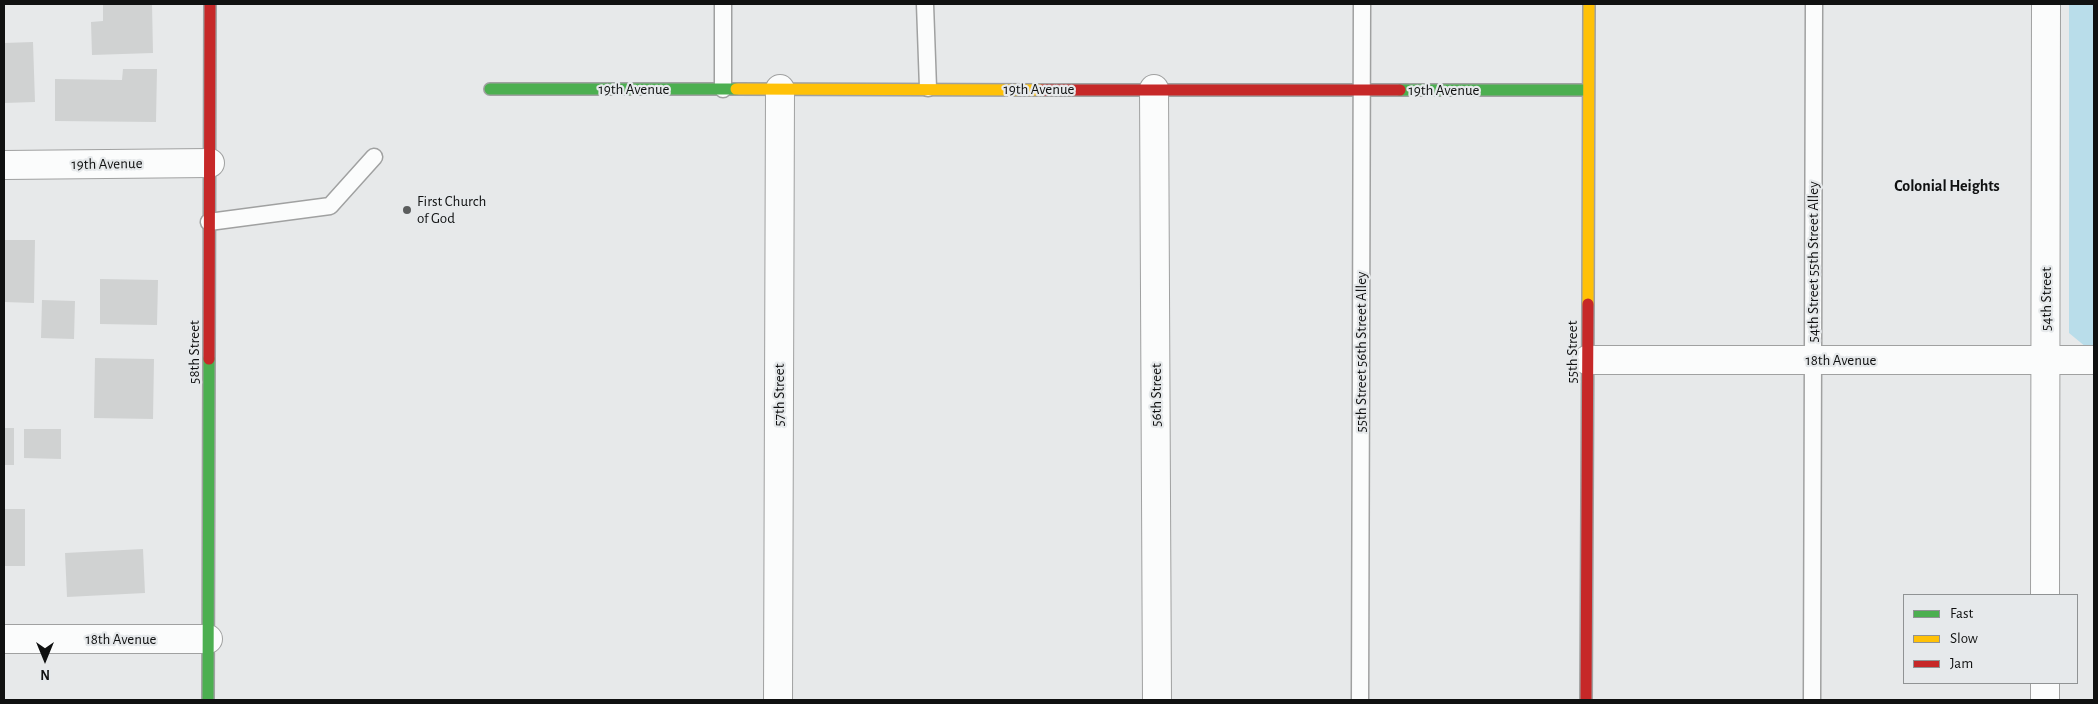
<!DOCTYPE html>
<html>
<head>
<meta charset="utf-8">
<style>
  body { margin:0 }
  #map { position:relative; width:2098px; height:704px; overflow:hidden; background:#e7e9ea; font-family:"Alegreya Sans",sans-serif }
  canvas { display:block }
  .frame { position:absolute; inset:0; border:5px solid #101111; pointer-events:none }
  .legend { position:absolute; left:1903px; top:594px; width:175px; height:90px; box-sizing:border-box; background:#e6e9eb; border:1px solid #909394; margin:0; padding:6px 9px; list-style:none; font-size:15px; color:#101111 }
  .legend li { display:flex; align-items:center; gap:10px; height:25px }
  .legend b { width:25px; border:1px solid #909394 }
  .north { position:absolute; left:20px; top:634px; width:50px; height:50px; -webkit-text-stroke:4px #e6e9eb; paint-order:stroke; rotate:180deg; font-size:14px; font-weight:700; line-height:20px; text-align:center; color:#101111 }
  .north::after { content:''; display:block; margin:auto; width:18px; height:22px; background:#101111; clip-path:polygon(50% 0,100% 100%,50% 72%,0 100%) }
</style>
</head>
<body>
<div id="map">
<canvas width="2098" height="704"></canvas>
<div class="frame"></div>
<ul class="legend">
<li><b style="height:6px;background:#4caf50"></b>Fast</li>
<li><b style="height:6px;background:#ffc107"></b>Slow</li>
<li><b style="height:6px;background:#c62828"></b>Jam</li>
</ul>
<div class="north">N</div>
</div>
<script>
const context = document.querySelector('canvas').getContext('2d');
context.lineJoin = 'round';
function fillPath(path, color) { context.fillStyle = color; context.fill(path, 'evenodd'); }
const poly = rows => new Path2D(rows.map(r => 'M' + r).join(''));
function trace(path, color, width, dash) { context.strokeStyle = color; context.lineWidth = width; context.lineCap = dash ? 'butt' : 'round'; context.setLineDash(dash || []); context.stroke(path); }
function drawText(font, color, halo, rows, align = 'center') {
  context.font = font + ' "Alegreya Sans",sans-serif'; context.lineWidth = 4.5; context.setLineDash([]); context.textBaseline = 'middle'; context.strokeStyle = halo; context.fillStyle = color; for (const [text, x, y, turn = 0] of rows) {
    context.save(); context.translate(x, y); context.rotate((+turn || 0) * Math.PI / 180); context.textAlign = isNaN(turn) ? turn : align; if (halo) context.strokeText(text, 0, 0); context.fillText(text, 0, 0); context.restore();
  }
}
const green = poly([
  [2069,4,2094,4,2094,347,2086,347,2069,333]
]);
const building = poly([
  [103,4,152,4,153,53,92,55,91,22,103,21],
  [33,42,35,102,4,103,4,43],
  [123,69,157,69,156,122,55,121,55,79,122,80],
  [4,240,35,240,34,303,4,302],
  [100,279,158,280,157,325,100,324],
  [42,300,75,301,74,339,41,338],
  [95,358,154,359,153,419,94,418],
  [4,428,14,428,14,465,4,465],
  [24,429,61,429,61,459,24,458],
  [4,509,25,509,25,566,4,566],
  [143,549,145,593,67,597,65,553]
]);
const lane = poly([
  [925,4,928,88],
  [723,89,723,4],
  [209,222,330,206,374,157],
  [1360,700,1362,4],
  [1812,700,1814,4]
]);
const street = poly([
  [1154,89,1157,700],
  [4,165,210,163],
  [1587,360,2094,360],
  [2045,595,2046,4],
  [4,639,208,639],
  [778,700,780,89],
  [2045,700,2045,683]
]);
const fast = poly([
  [490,89,736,89],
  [1400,90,1588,90],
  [208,700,209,359]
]);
const slow = poly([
  [736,89,1041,90],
  [1588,304,1589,4]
]);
const jam = poly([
  [1041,90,1400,90],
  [209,359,210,4],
  [1586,700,1588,304]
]);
const markers = [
  [407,210,5,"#5b5d5d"]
];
const streetNames = [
  ["19th Avenue",634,89],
  ["19th Avenue",1039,89],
  ["19th Avenue",1444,90],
  ["19th Avenue",107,164,-1],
  ["54th Street 55th Street Alley",1813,262,-90],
  ["54th Street",2046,299,-90],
  ["58th Street",194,352,-90],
  ["55th Street 56th Street Alley",1361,352,-90],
  ["55th Street",1572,352,-90],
  ["18th Avenue",1841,360],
  ["57th Street",779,395,-90],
  ["56th Street",1156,395,-90],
  ["18th Avenue",121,639]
];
const poiNames = [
  ["First Church",417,201],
  ["of God",417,218]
];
const neighbourhoodNames = [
  ["Colonial Heights",1947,186]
];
fillPath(green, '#b9ddea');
fillPath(building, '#d0d2d2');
trace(lane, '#a0a1a1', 19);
trace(street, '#a0a1a1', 30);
trace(fast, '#a0a1a1', 14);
trace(slow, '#a0a1a1', 14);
trace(jam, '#a0a1a1', 14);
trace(lane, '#fbfcfc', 16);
trace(street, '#fbfcfc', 28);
trace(fast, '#4caf50', 11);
trace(slow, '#ffc107', 11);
trace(jam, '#c62828', 11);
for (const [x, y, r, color] of markers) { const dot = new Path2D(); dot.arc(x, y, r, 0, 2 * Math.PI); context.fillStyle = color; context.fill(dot); trace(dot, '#e6e9eb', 2); }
drawText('15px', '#101111', '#e6e9eb', streetNames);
drawText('15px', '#101111', '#e6e9eb', poiNames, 'left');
drawText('bold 16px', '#101111', '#e6e9eb', neighbourhoodNames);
</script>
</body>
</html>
